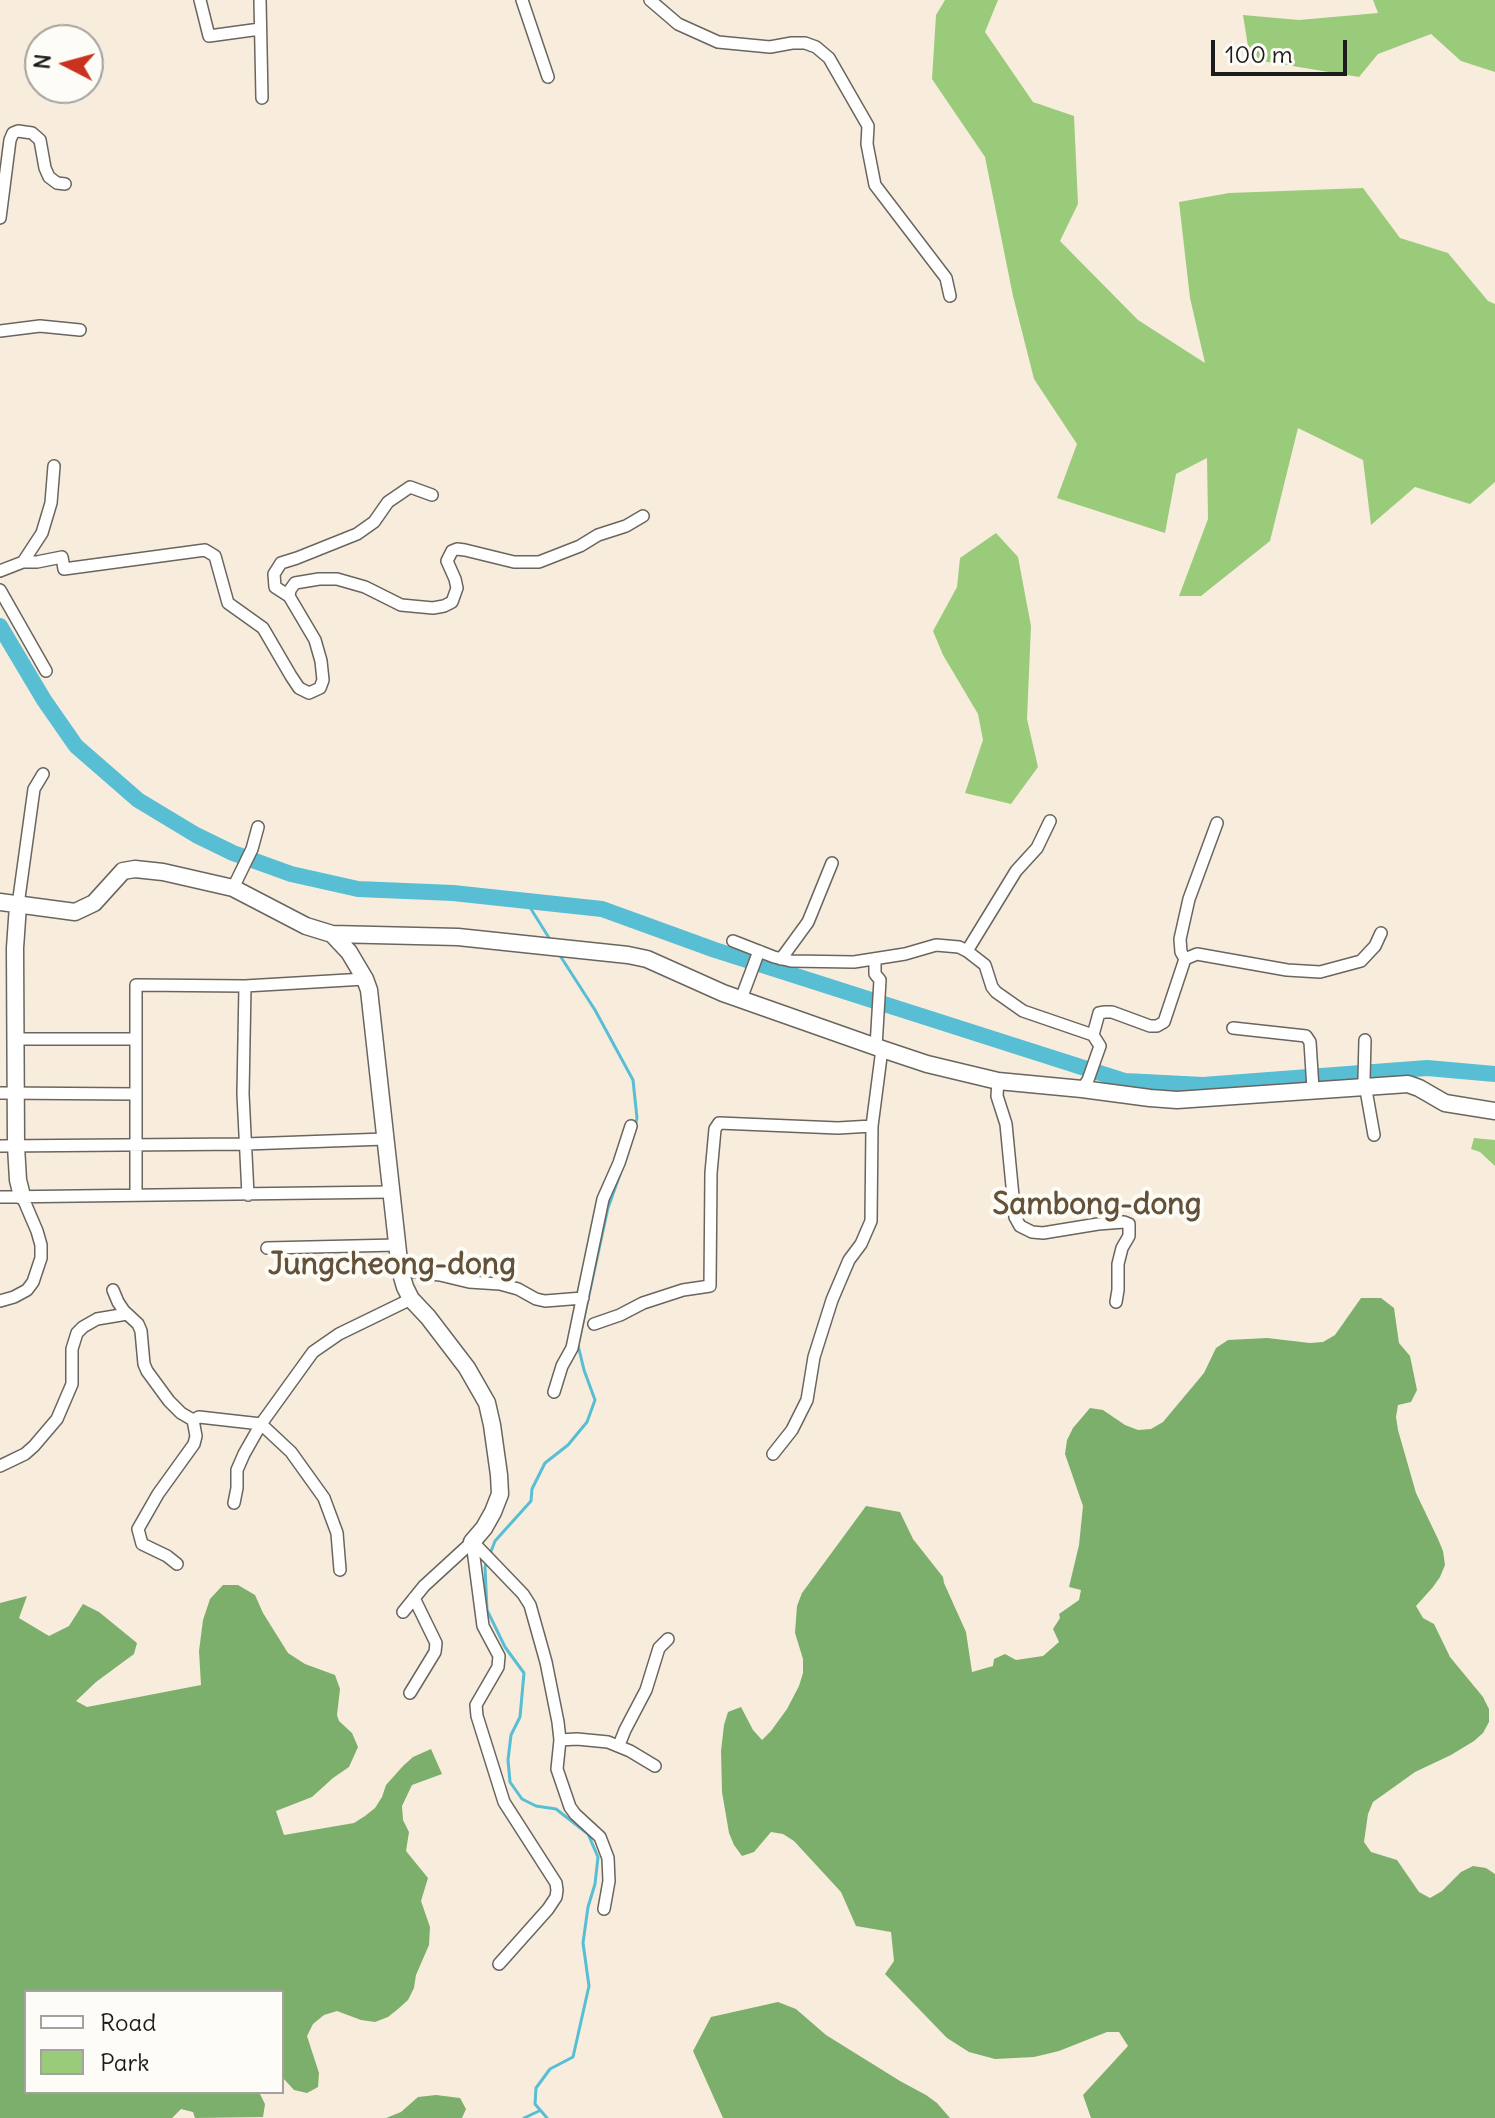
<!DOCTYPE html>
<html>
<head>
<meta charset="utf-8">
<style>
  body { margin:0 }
  #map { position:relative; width:1495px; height:2118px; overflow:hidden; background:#f8eddc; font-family:Delius,sans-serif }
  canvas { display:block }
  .legend { position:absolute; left:24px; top:1990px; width:260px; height:104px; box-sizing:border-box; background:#fdfcf7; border:2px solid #a3a29f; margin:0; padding:10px 14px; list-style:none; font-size:24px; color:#1c1c1c }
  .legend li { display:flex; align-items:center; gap:16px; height:40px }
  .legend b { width:40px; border:2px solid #a3a29f }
  .north { position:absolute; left:24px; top:24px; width:80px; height:80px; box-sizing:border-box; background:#fdfcf7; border:2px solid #a3a29f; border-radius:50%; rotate:276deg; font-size:22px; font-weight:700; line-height:32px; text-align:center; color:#1c1c1c }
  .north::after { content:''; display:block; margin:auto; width:28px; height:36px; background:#c8321e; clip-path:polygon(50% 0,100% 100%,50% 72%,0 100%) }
  .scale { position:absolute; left:1211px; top:40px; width:136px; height:36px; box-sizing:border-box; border:4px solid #1c1c1c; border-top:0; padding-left:10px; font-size:24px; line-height:28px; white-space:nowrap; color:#1c1c1c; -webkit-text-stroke:6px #fdfcf7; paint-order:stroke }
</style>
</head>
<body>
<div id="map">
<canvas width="1495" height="2118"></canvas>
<ul class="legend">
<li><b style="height:10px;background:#fff"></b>Road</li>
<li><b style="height:22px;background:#9acb7b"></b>Park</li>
</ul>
<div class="north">N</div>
<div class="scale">100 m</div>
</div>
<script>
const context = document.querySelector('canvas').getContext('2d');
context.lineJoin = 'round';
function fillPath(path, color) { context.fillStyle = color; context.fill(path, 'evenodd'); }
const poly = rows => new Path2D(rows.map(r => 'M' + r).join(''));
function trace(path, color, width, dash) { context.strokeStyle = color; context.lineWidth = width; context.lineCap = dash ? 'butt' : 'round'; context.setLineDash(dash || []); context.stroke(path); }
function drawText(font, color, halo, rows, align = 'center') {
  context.font = font + ' Delius,sans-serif'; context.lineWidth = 8; context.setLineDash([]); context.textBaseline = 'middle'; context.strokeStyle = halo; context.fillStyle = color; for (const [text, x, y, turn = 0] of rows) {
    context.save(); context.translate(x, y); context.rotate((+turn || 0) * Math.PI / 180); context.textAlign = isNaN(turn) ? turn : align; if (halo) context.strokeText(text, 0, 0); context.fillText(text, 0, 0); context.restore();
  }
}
const green = poly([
  [945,0,998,0,985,32,1033,102,1074,116,1078,204,1060,241,1138,320,1205,363,1190,298,1179,202,1229,193,1363,188,1400,238,1448,253,1488,301,1495,304,1495,482,1470,504,1415,487,1371,525,1363,460,1298,428,1270,541,1201,596,1179,596,1208,519,1207,458,1176,474,1165,533,1057,498,1077,444,1034,379,1013,296,985,157,932,79,936,15],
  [1373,0,1495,0,1495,72,1461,61,1431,34,1378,54,1359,77,1250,59,1243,15,1299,20,1378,13],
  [996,533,1018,557,1031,626,1027,719,1038,767,1011,804,965,793,983,740,978,714,943,655,933,631,957,587,960,558],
  [1474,1138,1495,1140,1495,1166,1480,1152,1471,1149]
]);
const forest = poly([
  [1361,1298,1381,1298,1394,1308,1399,1343,1410,1356,1417,1390,1411,1402,1398,1405,1396,1417,1398,1430,1416,1493,1438,1539,1443,1551,1445,1565,1440,1577,1433,1587,1416,1606,1423,1618,1434,1624,1450,1657,1483,1697,1489,1709,1489,1722,1483,1733,1474,1741,1451,1755,1415,1772,1373,1802,1368,1814,1364,1842,1371,1852,1397,1860,1419,1892,1430,1898,1442,1891,1461,1872,1473,1866,1486,1868,1495,1874,1495,2118,1091,2118,1083,2095,1128,2046,1119,2032,1107,2032,1059,2051,1034,2057,995,2059,969,2052,947,2038,885,1974,894,1961,891,1932,856,1926,841,1892,794,1841,783,1834,771,1832,754,1852,742,1856,734,1845,729,1833,722,1792,721,1751,724,1725,728,1712,741,1707,753,1730,762,1740,771,1731,787,1709,799,1686,803,1673,803,1659,795,1633,797,1606,802,1593,866,1506,900,1512,913,1539,943,1577,944,1583,966,1632,972,1672,993,1666,994,1659,1005,1654,1016,1660,1043,1656,1059,1642,1053,1629,1060,1618,1059,1614,1079,1600,1081,1590,1069,1587,1079,1545,1083,1506,1065,1454,1067,1440,1073,1428,1090,1408,1103,1410,1125,1425,1138,1430,1151,1429,1163,1422,1204,1373,1216,1348,1228,1340,1267,1338,1310,1343,1323,1342,1335,1335],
  [223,1585,238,1585,255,1595,263,1613,288,1653,305,1664,335,1675,340,1689,337,1715,339,1721,352,1733,358,1747,349,1767,333,1778,312,1797,276,1811,284,1835,354,1823,365,1816,375,1808,382,1797,386,1785,403,1766,413,1757,431,1749,442,1774,412,1785,402,1806,403,1820,409,1832,406,1851,428,1878,421,1901,430,1927,429,1945,416,1975,414,1988,408,2000,398,2009,388,2017,375,2022,361,2020,337,2011,324,2015,313,2024,307,2036,319,2073,318,2087,307,2093,294,2090,282,2077,282,1992,26,1992,26,2092,259,2092,265,2104,263,2117,195,2118,193,2112,181,2109,172,2118,0,2118,0,1603,27,1596,19,1618,49,1636,69,1626,83,1604,99,1612,137,1643,134,1654,96,1682,76,1701,87,1707,201,1685,199,1651,203,1620,210,1599],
  [778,2002,796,2009,826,2035,900,2081,926,2095,937,2103,950,2118,723,2118,693,2051,711,2017],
  [436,2095,460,2098,466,2109,462,2118,386,2118,401,2112,418,2097]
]);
const stream = poly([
  [526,901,551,941],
  [559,954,595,1010,633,1080,637,1118,635,1126],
  [490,1554,495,1541,531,1501,532,1489,545,1463,568,1445,587,1422,595,1400,584,1370,578,1345,608,1208,628,1152],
  [487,1561,485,1567,487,1610,505,1647,524,1673,520,1717,511,1735,508,1760,510,1782,522,1799,536,1806,556,1809,588,1834,598,1857,595,1884,588,1907,583,1943,589,1986,573,2057,550,2069,536,2088,535,2104,547,2118],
  [524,2118,539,2111]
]);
const river = poly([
  [0,626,44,700,76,746,138,800,196,835,233,853,291,874,358,889,453,893,602,909,715,950,1125,1081,1203,1085,1427,1068,1495,1074]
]);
const street = poly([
  [200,0,209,36,260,29],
  [260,0,262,98],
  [522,0,548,77],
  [650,0,678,24,718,42,770,47,792,43,805,43,816,47,829,58,868,126,867,144,875,185,946,278,950,296],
  [0,218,10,140,13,133,18,131,32,133,40,140,45,168,49,177,57,183,65,184],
  [0,331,40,326,80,330],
  [23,562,37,562,62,557,64,569,205,550,215,556,228,603,263,628,291,676,299,688,309,693,320,688,323,680,321,661,315,640,289,596,275,587,274,574,281,563,297,558,357,534,374,522,388,502,410,487,432,495],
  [0,571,23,562,42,533,51,503,54,466],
  [0,590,46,671],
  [289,596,290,590,295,583,319,579,337,579,365,587,401,605,433,608,444,606,452,602,457,588,455,579,447,561,452,551,457,549,465,550,514,562,539,562,580,546,598,535,626,526,643,516],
  [233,888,252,849,258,827],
  [18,905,34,789,43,774],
  [733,941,774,957,791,961,854,962,905,954,936,945,959,947,967,951,985,965,992,987,996,992,1023,1011,1093,1035,1100,1046,1088,1080,1082,1089],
  [967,951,1016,871,1037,848,1050,821],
  [781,959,808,922,832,863],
  [875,959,875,974,880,980,876,1047],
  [1185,959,1197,954,1287,970,1320,972,1361,961,1375,946,1381,933],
  [245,986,243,1094,248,1195],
  [741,999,759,951],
  [1233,1028,1306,1036,1310,1042,1313,1089],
  [1093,1035,1099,1013,1105,1012,1112,1012,1150,1026,1157,1026,1164,1022,1185,959,1181,952,1180,939,1189,899,1217,823],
  [16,1039,136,1039],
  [1365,1040,1364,1079,1374,1135],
  [998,1081,997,1096,1006,1124,1015,1217,1020,1226,1032,1232,1043,1233,1098,1224,1124,1222,1129,1224,1129,1236,1122,1248,1118,1264,1118,1290,1116,1302],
  [0,1093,136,1094],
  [0,1146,246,1144,385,1139],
  [136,1194,136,985,245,986,365,979],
  [0,1197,391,1192],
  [267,1248,397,1245],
  [400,1270,440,1275,469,1282,500,1284,518,1289,536,1299,545,1301,583,1298],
  [113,1290,118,1302,124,1311,138,1324,141,1331,144,1364,147,1371,169,1401,181,1413,193,1420],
  [0,1301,14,1297,27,1290,33,1282,41,1258,41,1245,37,1231,22,1196],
  [594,1324,620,1315,643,1303,683,1290,710,1286,711,1173,715,1129,719,1123,838,1128,872,1126],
  [554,1392,562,1366,572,1348,603,1199,619,1163,631,1126],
  [773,1454,792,1430,807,1400,814,1357,832,1300,849,1260,861,1244,871,1221,872,1126,882,1049],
  [0,1466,25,1454,34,1446,57,1419,72,1384,72,1349,77,1333,83,1327,97,1319,127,1314],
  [234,1503,237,1488,237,1470,244,1454,261,1424,313,1352,339,1334,411,1299],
  [472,1542,483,1626,499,1656,498,1667,476,1705,477,1716,504,1802,556,1883,557,1890,556,1897,548,1909,499,1964],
  [473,1542,523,1594,530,1605,546,1662,558,1722,560,1740,577,1739,608,1742,630,1751,655,1766],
  [177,1564,167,1556,142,1544,138,1529,158,1494,194,1444,196,1436,193,1420,199,1417,261,1424,291,1452,324,1498,337,1533,340,1570],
  [403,1612,424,1586,472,1542],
  [410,1693,435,1652,436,1643,414,1598],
  [560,1740,557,1769,570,1807,575,1814,600,1837,608,1858,609,1881,604,1909],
  [619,1745,625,1730,646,1690,659,1648,668,1639]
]);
const secondary = poly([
  [0,902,75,912,94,903,123,871,135,869,163,872,233,888,306,926,332,934,458,937,628,955,647,959,723,993,882,1049,927,1064,998,1081,1082,1089,1150,1098,1177,1100,1408,1084,1419,1088,1445,1103,1495,1111],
  [18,905,15,948,16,1146,18,1180,22,1196],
  [332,934,349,952,365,979,369,990,400,1270,405,1287,411,1299,428,1317,467,1368,487,1403,492,1425,499,1475,500,1494,493,1512,484,1528,472,1542]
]);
const quarterNames = [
  ["Sambong-dong",1097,1205],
  ["Jungcheong-dong",392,1265]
];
fillPath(green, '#9acb7b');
fillPath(forest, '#7baf6b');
trace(stream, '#57bed4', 3);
trace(river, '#57bed4', 16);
trace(street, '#69655f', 14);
trace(secondary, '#69655f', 19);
trace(street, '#fff', 11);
trace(secondary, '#fff', 16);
drawText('bold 30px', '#635139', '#fdfcf7', quarterNames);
</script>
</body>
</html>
